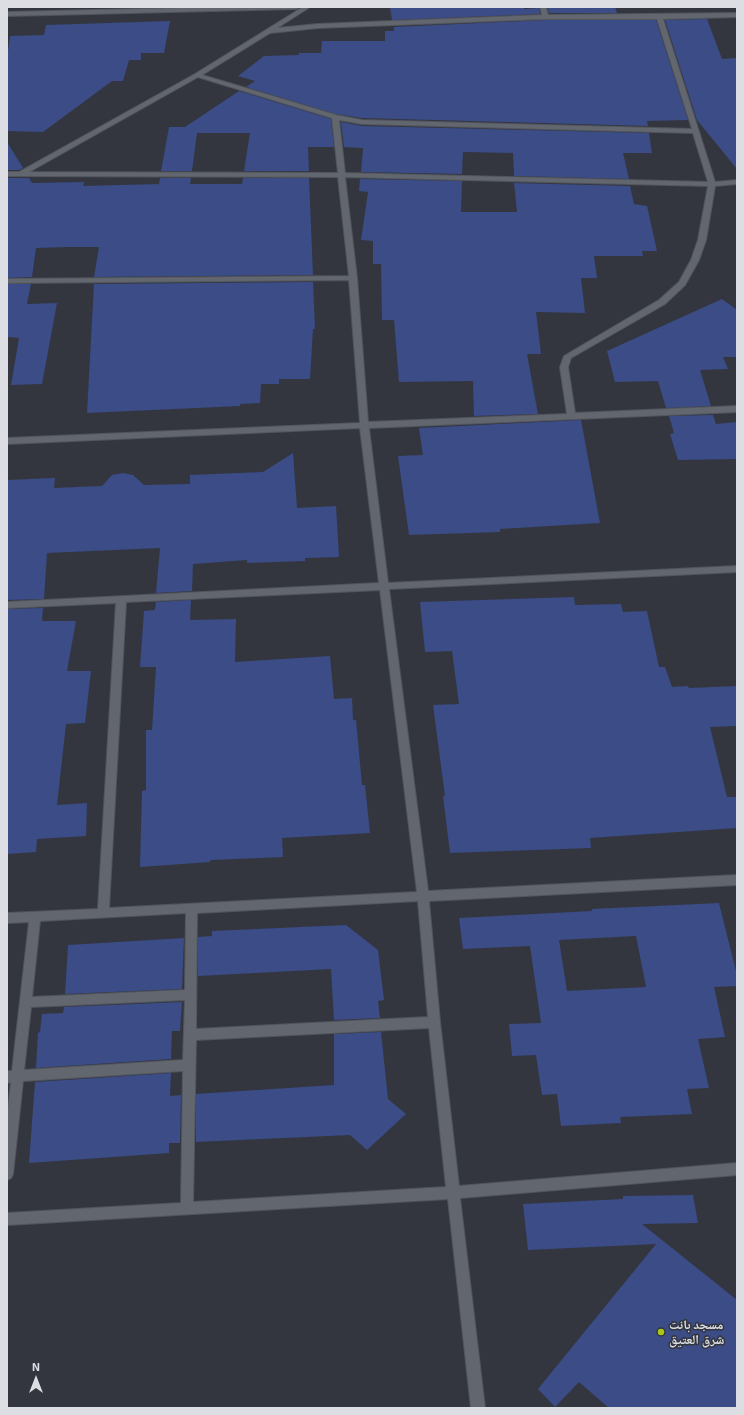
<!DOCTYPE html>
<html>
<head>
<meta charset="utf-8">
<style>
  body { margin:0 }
  #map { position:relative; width:744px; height:1415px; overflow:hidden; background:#33363f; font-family:"Exo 2",sans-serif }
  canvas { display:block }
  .frame { position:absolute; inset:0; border:8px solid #dcdee3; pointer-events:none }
  .north { position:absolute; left:16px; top:1359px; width:40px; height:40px; -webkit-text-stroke:3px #33363f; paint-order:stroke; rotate:0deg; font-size:11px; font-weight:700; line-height:16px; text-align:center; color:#dcdee3 }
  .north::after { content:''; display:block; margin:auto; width:14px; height:18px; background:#dcdee3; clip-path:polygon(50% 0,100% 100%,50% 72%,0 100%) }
</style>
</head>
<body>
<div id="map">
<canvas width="744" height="1415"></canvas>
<div class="frame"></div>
<div class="north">N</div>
</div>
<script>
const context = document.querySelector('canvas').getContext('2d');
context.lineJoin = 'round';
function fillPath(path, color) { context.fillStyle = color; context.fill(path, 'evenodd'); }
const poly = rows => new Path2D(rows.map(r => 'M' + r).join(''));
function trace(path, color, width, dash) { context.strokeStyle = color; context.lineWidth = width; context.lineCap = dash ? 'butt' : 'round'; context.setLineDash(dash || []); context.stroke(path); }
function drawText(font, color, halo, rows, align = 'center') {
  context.font = font + ' "Exo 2","Noto Naskh Arabic",sans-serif'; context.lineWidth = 3; context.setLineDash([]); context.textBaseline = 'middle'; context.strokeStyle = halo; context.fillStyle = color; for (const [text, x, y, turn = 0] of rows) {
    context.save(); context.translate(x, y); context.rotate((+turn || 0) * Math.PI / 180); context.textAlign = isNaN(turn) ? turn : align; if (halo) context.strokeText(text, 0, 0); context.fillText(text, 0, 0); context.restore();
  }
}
const building = poly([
  [390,7,524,7,524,9,539,8,540,14,392,20],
  [572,7,615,7,617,13,549,13,548,8],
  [707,19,722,59,737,58,737,169,697,120,665,20],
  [545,20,656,20,688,120,647,121,648,126,362,118,336,114,246,87,255,81,238,76,264,56,299,55,299,53,321,53,322,41,385,41,385,31,394,31,394,27],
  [170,21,164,53,141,53,141,60,129,60,123,81,112,81,43,132,7,131,7,58,10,36,44,35,46,25],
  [239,91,331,119,334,147,308,147,309,171,244,171,250,133,197,133,192,171,161,171,169,127,185,127],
  [341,122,362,126,649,133,652,153,623,153,629,179,514,176,513,153,463,152,462,174,361,172,363,148,344,147],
  [7,142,23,168,19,170,7,170],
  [7,178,29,178,32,183,84,182,83,186,159,184,160,178,191,178,190,184,242,184,243,178,309,178,313,275,94,277,99,247,67,247,36,248,32,277,7,278],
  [360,179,462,181,461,212,517,212,514,183,630,186,634,204,647,206,657,251,642,251,643,256,594,256,597,278,581,278,585,313,536,312,541,354,527,354,538,414,474,416,473,381,399,382,394,320,382,320,381,264,373,264,373,241,361,240,368,192,359,191],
  [313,282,315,329,313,329,310,379,279,379,279,384,261,384,260,403,240,404,240,406,87,413,94,284],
  [7,284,31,284,27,304,57,303,42,384,11,385,19,338,7,337],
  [722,299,737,310,737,357,723,357,728,369,700,370,711,406,666,408,658,381,615,382,607,351],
  [713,415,716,424,737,422,737,459,678,460,670,434,674,433,669,416],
  [581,420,600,523,500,529,500,532,409,535,398,456,423,455,419,428],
  [293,453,297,508,336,506,339,557,305,558,305,561,247,563,247,560,193,564,192,591,156,593,160,548,47,553,44,599,7,600,7,480,55,478,54,488,102,486,112,475,123,473,133,475,144,485,190,484,190,475,263,472],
  [574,597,575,605,621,604,623,612,647,611,659,667,665,667,672,687,688,686,689,688,737,686,737,726,710,727,727,797,737,797,737,828,590,838,591,848,450,853,443,796,445,796,433,705,459,704,452,651,425,652,420,602],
  [191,600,190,620,236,619,235,662,330,656,334,699,352,698,353,720,356,720,362,785,365,785,370,833,282,838,283,857,210,860,210,862,140,867,142,791,146,790,146,730,152,730,156,667,140,667,144,611,155,610,156,602],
  [43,608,42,621,76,621,67,671,91,671,85,723,66,724,57,805,87,803,86,836,37,839,36,852,7,854,7,609],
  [719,903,737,975,737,986,714,987,725,1037,698,1039,709,1088,687,1089,692,1114,620,1117,621,1123,561,1126,557,1094,542,1095,536,1055,512,1056,509,1024,541,1023,530,946,463,949,459,918,592,911,592,909],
  [636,936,646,987,567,991,559,940],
  [346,925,378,950,384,1000,378,1001,380,1018,334,1020,331,969,198,976,198,937,212,936,212,931],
  [184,938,182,989,65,994,68,945],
  [182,1002,180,1031,172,1031,171,1059,36,1068,38,1033,40,1032,42,1014,63,1013,64,1007],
  [381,1032,388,1099,406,1114,367,1150,350,1135,196,1142,196,1094,334,1085,334,1034],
  [171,1073,170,1096,181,1095,180,1143,169,1143,169,1153,29,1163,35,1082],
  [693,1195,698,1223,642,1224,737,1300,737,1408,609,1408,579,1382,555,1407,538,1389,656,1244,528,1250,523,1204,623,1199,623,1196]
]);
const minor = poly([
  [221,7,299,7,296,9,7,16,7,12,221,7],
  [303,7,310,7,277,28,318,24,542,15,540,7,546,7,548,15,737,13,737,17,663,19,715,182,737,180,737,184,715,186,706,240,699,260,685,285,665,304,571,358,568,367,575,413,737,406,737,412,369,428,388,583,737,566,737,572,389,589,428,891,737,875,737,885,429,901,440,1022,459,1186,737,1163,737,1175,460,1198,485,1408,471,1408,448,1199,7,1225,7,1213,181,1203,183,1071,23,1081,13,1174,11,1178,7,1180,7,1117,11,1082,7,1083,7,1071,12,1071,29,922,7,923,7,913,98,909,116,603,7,608,7,602,379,583,360,428,7,444,7,438,360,423,349,280,7,283,7,279,349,276,338,177,7,176,7,172,19,172,195,74,303,7],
  [545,19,657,19,692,129,362,120,336,115,202,75,270,33,318,28,545,19],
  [198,77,332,118,338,173,29,172,198,77],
  [339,120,362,124,693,133,708,182,345,173,339,120],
  [345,177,708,186,698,240,691,260,679,282,659,300,564,356,560,367,567,414,368,422,357,278,345,177],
  [380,590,417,892,109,908,126,602,380,590],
  [418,901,428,1017,196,1029,197,913,418,901],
  [186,913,185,990,32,997,40,921,186,913],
  [185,1000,183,1060,24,1070,31,1007,185,1000],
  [429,1028,446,1187,193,1202,196,1040,429,1028]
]);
const markers = [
  [661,1332,4,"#aac717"]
];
const nearPoinames = [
  ["مسجد بانت",669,1325],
  ["شرق العتيق",669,1340]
];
fillPath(building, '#3b4c87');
trace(minor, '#51545b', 2);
fillPath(minor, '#62666f');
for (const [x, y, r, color] of markers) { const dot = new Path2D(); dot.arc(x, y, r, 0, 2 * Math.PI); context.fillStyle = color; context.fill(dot); trace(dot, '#33363f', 1.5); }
drawText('bold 13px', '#dcdee3', '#33363f', nearPoinames, 'left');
</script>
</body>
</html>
